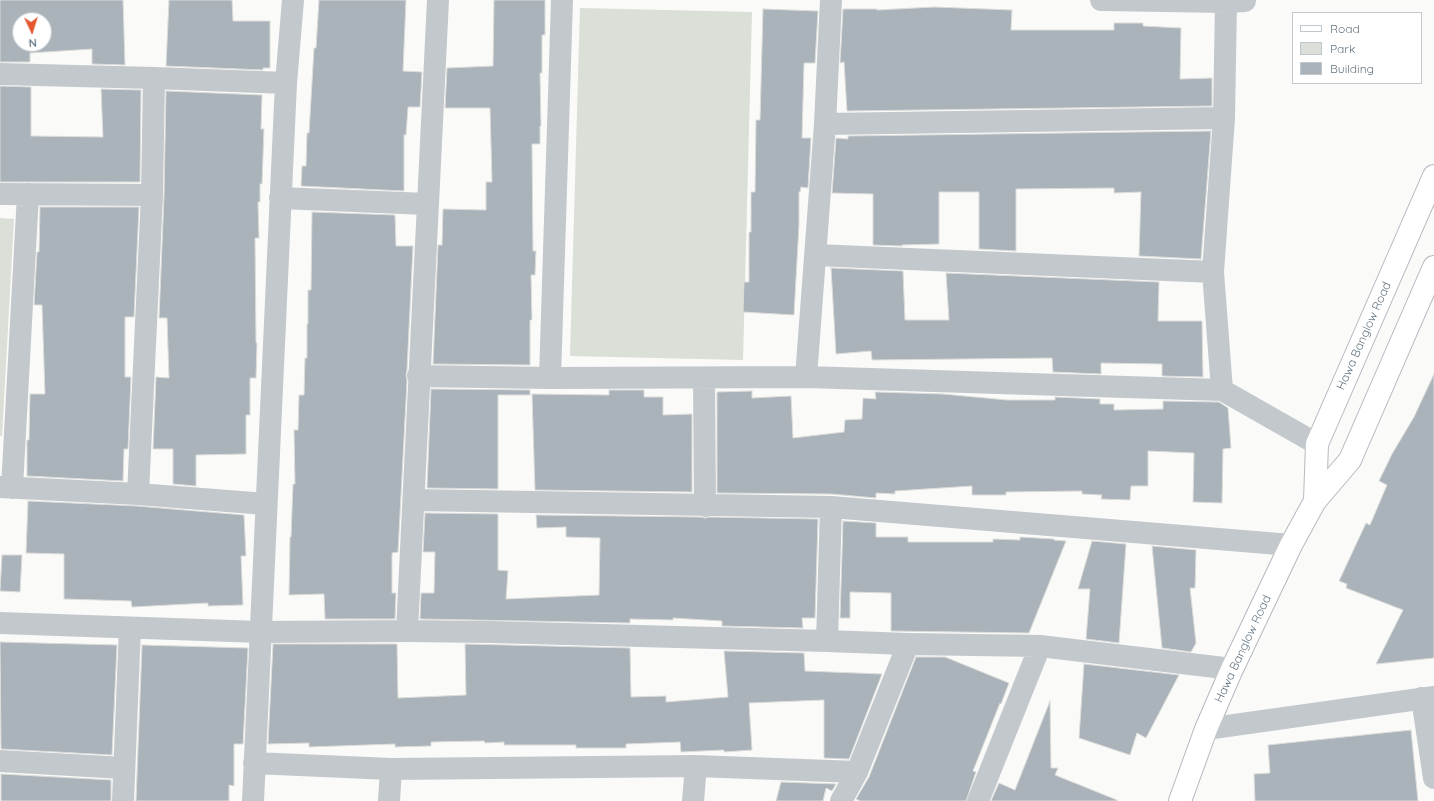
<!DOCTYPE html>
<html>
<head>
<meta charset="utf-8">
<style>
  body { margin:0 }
  #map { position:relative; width:1434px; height:801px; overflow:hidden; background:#fafaf8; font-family:Quicksand,sans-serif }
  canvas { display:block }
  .legend { position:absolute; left:1292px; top:12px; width:130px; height:72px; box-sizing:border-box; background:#fff; border:1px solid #c1c8cd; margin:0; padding:5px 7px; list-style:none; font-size:12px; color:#657683 }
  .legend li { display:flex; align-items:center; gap:8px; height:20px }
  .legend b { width:20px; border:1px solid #c1c8cd }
  .north { position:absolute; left:12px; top:12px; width:40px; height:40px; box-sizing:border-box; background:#fff; border:1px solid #c1c8cd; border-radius:50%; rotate:176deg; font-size:11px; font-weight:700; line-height:16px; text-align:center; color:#657683 }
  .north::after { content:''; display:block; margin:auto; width:14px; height:18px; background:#e4572e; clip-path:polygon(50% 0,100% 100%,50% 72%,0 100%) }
</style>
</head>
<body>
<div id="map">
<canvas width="1434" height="801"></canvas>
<ul class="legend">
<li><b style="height:5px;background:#fff"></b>Road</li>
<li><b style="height:11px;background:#dadfd7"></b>Park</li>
<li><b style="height:11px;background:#aab3b9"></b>Building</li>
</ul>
<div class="north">N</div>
</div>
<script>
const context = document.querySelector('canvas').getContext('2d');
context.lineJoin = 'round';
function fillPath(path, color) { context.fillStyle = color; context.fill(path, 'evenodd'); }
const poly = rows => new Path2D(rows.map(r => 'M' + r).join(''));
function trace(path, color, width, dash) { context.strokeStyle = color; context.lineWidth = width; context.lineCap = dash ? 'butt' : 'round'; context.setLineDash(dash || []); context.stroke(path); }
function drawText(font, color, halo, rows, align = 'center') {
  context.font = font + ' Quicksand,sans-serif'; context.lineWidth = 4; context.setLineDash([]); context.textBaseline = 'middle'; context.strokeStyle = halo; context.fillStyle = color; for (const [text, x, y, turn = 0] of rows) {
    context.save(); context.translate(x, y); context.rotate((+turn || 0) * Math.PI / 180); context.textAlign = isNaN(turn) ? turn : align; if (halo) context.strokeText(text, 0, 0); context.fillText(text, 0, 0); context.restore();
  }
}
const green = poly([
  [580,8,752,12,743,360,570,356],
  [0,218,14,219,2,436,0,436]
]);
const building = poly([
  [0,0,123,0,125,65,92,64,92,49,30,53,30,62,0,62,0,0],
  [20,20,44,20,44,44,20,44,20,20],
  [169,0,232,0,233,21,270,21,270,68,263,68,263,70,166,66,169,0],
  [319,0,406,0,403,71,422,72,420,107,408,107,406,135,404,135,404,191,301,186,302,166,306,166,307,133,309,133,314,48,316,48,319,0],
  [494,0,545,0,545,35,542,35,542,73,540,73,541,126,540,126,540,144,532,144,533,251,536,251,535,275,531,275,532,320,530,320,530,365,433,364,438,245,442,245,443,209,486,210,486,182,492,182,490,108,445,108,447,68,493,66,494,0],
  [934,7,1012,10,1011,30,1114,30,1114,23,1143,23,1143,26,1181,28,1180,79,1212,78,1212,106,847,111,844,62,840,63,843,9,877,9,877,10,934,7],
  [763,9,818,11,815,63,804,63,802,138,811,138,808,188,801,187,800,192,799,192,799,225,794,315,743,312,744,282,749,282,749,232,751,232,751,192,755,192,756,120,760,120,763,9],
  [0,86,31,87,31,136,103,137,101,89,141,90,140,182,0,182,0,86],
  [166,91,262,95,261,129,264,129,262,184,260,184,260,202,258,202,259,238,255,238,256,343,257,343,256,378,250,378,250,415,246,415,246,454,196,455,196,486,173,484,173,449,153,449,156,377,169,378,167,318,159,318,164,196,166,91],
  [1211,131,1201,259,1139,256,1141,192,1114,193,1114,188,1016,189,1016,251,979,249,979,192,939,192,939,244,902,245,902,246,873,245,873,194,832,193,836,138,848,139,848,136,1211,131],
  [40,207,139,207,134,317,125,317,125,377,131,377,128,449,124,449,123,481,27,476,27,440,29,440,30,394,45,394,42,305,34,305,37,252,39,252,40,207],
  [312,212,395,215,396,246,413,246,407,370,406,375,407,381,398,552,392,553,392,593,396,593,395,619,325,619,324,594,289,595,290,537,291,537,293,484,295,484,294,430,298,430,299,395,304,395,305,358,307,358,307,324,308,324,308,290,311,290,312,212],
  [831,268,903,271,905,320,949,320,946,273,1159,282,1158,321,1202,321,1203,377,1162,376,1162,364,1101,363,1101,374,1053,372,1052,358,872,360,871,351,836,354,831,268],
  [1434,374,1434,658,1376,664,1403,610,1346,588,1347,584,1339,581,1366,523,1370,525,1387,485,1379,481,1392,454,1414,417,1434,374],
  [431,389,530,390,530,395,498,395,498,489,427,488,431,389],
  [609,390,644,390,644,397,663,397,663,415,692,414,692,492,535,490,532,394,609,395,609,390],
  [752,391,752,398,791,396,793,438,844,432,845,420,862,419,863,398,876,399,875,392,943,394,1007,400,1055,400,1055,397,1100,399,1100,404,1114,404,1114,410,1163,409,1163,401,1219,402,1228,408,1231,448,1223,449,1222,503,1193,502,1194,453,1148,451,1148,486,1131,486,1130,500,1101,499,1102,495,1082,494,1082,491,1006,492,1006,495,972,495,972,486,895,491,895,494,876,493,876,498,831,494,717,493,717,392,752,391],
  [28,501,137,506,244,515,246,556,241,556,243,605,208,606,208,603,132,607,131,601,64,599,64,554,26,553,28,501],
  [425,513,498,514,498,570,508,571,506,599,599,595,600,538,566,537,566,527,537,528,536,515,700,517,705,518,709,517,818,519,815,618,802,618,803,628,722,626,722,621,673,618,673,620,630,619,630,623,420,619,421,593,434,593,435,552,423,552,425,513],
  [843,521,876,523,876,537,908,537,908,542,993,542,993,539,1020,540,1020,537,1054,539,1054,540,1066,541,1029,633,891,631,891,593,850,592,850,618,840,618,843,521],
  [1092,541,1126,544,1119,643,1086,639,1090,589,1078,589,1092,541],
  [1152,546,1196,550,1195,588,1190,588,1196,643,1191,652,1162,648,1152,546],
  [2,555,22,555,20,592,0,591,2,555],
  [0,642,117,645,112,755,1,749,0,642],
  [273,644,397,644,398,698,466,695,465,644,630,648,631,697,666,696,666,702,728,697,724,651,804,653,805,671,882,674,849,759,824,758,824,700,749,703,752,750,724,752,724,750,681,752,680,742,626,744,626,748,576,748,576,745,504,745,504,742,485,743,484,741,431,742,431,746,395,747,395,744,309,747,309,743,268,744,273,644],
  [142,645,248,648,243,744,234,744,234,786,229,785,229,801,136,801,142,645],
  [916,657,945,657,1009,683,1001,704,1000,703,973,771,976,772,966,801,860,801,856,799,869,777,916,657],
  [1084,664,1179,675,1146,738,1137,733,1130,755,1079,738,1084,664],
  [1050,701,1051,768,1058,768,1055,775,1117,800,1117,801,991,801,999,783,1015,790,1050,701],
  [1411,730,1418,801,1255,801,1254,774,1270,773,1268,745,1411,730],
  [1,774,111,780,111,801,1,801,1,774],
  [781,782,836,784,832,791,826,788,823,801,776,801,781,782]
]);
const street = poly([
  [1101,0,1226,2,1245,1,1245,0],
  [0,74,154,78,286,83],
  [825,124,1224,118],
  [0,194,152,195],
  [280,198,427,204],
  [816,255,1213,272],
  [418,376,550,378,806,377,1222,390,1317,444],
  [806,377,825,124,831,0],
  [550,378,562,0],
  [704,378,705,506],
  [1222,390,1213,272,1224,118,1226,2],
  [0,487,138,494,266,504],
  [12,488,28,194],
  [138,494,152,195,154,78],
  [414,500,831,507,1291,545],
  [0,623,260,632,407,631,491,632,827,641,908,644,1040,646,1232,669],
  [407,631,438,0],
  [827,641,831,507],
  [1422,698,1434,778],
  [1206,729,1434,697],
  [0,761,124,768],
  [254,763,391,769,696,766,857,772],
  [123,801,130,628],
  [253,801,286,83,293,0],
  [389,801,391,769],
  [693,801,696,766],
  [841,801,857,772,908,644],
  [978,801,1040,646]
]);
const secondary = poly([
  [1315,501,1317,444,1434,176],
  [1180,801,1206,729,1232,669,1291,545,1315,501,1350,460,1434,267]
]);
const streetNames = [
  ["Hawa Banglow Road",1364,336,-66],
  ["Hawa Banglow Road",1243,649,-65]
];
fillPath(green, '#dadfd7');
fillPath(building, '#aab3b9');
trace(building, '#dcdcda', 1);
trace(secondary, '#b3babf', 24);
trace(street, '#c3c8cc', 22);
trace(secondary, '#fff', 22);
drawText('12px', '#657683', '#fff', streetNames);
</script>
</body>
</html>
